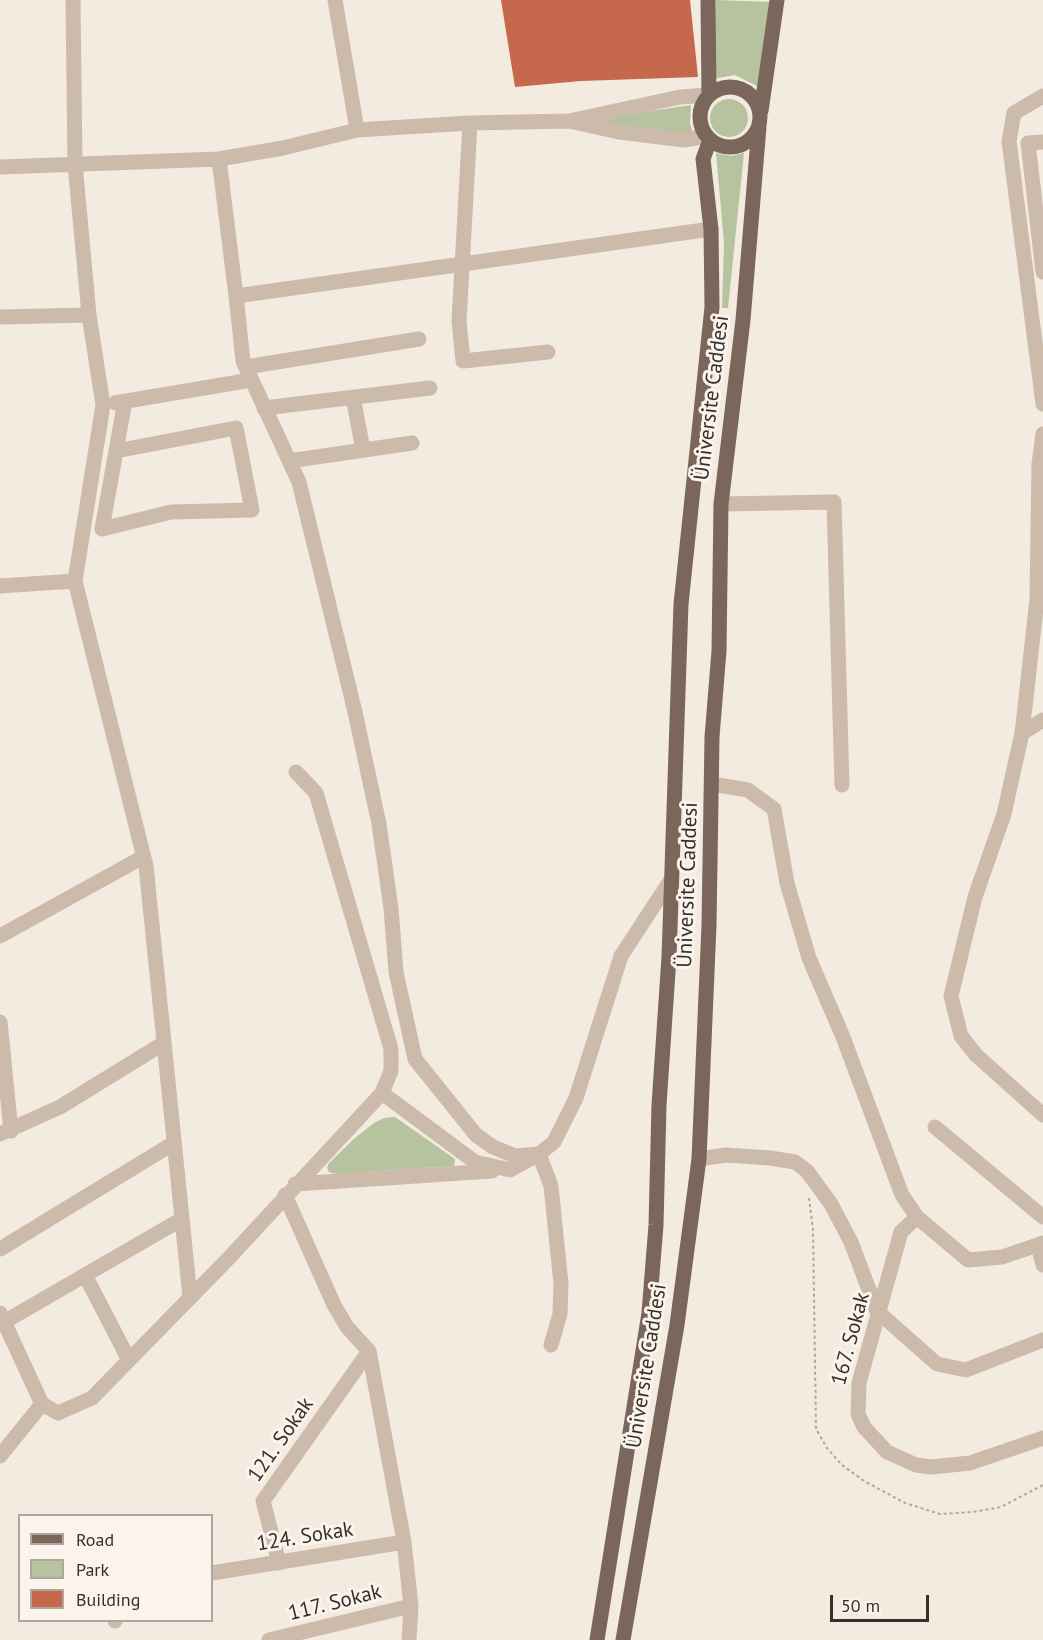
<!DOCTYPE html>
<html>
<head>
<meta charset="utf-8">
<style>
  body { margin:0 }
  #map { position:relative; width:1043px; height:1640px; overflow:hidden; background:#f3eae0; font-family:"PT Sans",sans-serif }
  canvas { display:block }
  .legend { position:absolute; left:18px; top:1514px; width:195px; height:108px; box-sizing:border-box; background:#faf4ec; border:2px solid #ada59e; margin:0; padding:8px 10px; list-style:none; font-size:18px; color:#392f2a }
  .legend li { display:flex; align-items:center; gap:12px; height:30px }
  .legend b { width:30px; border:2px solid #ada59e }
  .scale { position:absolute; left:830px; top:1595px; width:99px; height:27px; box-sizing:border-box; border:3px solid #392f2a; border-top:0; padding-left:8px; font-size:18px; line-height:21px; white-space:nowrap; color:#392f2a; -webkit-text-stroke:4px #faf4ec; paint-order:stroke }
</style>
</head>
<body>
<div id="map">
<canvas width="1043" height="1640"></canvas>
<ul class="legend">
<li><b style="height:8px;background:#7b665b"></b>Road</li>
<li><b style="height:16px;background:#b7c39f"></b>Park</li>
<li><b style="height:16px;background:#c6684b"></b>Building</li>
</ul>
<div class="scale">50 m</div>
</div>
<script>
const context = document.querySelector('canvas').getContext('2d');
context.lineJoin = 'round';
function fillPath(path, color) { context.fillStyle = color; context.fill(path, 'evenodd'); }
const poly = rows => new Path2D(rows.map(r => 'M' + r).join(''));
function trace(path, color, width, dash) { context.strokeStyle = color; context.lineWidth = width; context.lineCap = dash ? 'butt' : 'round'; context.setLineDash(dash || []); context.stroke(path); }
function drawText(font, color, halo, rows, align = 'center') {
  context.font = font + ' "PT Sans",sans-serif'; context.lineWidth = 6; context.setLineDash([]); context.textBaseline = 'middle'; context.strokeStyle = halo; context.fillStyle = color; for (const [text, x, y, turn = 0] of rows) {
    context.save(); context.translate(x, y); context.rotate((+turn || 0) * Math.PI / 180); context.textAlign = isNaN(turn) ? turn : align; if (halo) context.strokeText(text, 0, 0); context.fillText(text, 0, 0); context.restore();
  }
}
const green = poly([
  [716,0,772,2,757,86,735,75,713,79],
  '710 118a19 19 0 1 1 38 0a19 19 0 1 1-38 0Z',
  [691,105,690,123,693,134,585,121],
  [716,153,731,156,744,153,728,308,722,308,724,243],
  [395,1117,455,1159,454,1166,336,1174,329,1172,327,1168,329,1163,355,1138,374,1123,384,1118]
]);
const building = poly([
  [501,0,690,0,698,77,581,81,515,87]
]);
const path = poly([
  [809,1198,813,1230,816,1429,827,1448,842,1465,864,1481,905,1503,940,1514,972,1512,1001,1507,1043,1485]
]);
const minor = poly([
  [335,0,357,130,470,123],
  [1043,96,1014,113,1009,141,1043,404],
  [707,136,684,140,619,132,569,121,680,97,709,95],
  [1043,142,1028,143,1043,272],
  [219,159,236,296],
  [0,167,219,159,283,148,357,130],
  [0,317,89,315],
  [548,352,463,361,459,321,470,123,569,121],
  [246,367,419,339],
  [353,397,363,450],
  [115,403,251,380],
  [264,408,430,388],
  [1043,434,1039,464,1037,600,1022,733,1004,814,975,897,951,996,961,1036,976,1055,1043,1115],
  [116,451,236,428,252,510,171,512,102,529,116,451,125,401],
  [289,461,412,443],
  [721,504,834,502,842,785],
  [75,581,146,866,190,1297],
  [0,586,75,581,103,405,89,315,75,164,73,0],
  [1022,733,1043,720],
  [296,772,316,793,391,1049,391,1071,382,1093],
  [712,784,748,790,774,809,787,883,809,958,843,1037,902,1195,917,1217,968,1260,1002,1257,1043,1243],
  [0,936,143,857],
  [0,1022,11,1131],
  [935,1127,1043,1217],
  [0,1134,60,1107,164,1043],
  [699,1159,726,1155,770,1158,795,1162,807,1171,831,1204,851,1242,877,1311,937,1364,966,1370,1043,1340],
  [295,1184,492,1171],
  [285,1195,334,1305,347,1327,369,1351,404,1542,411,1606,409,1640],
  [917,1217,901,1232,859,1383,858,1414,864,1427,887,1452,916,1465,931,1467,970,1463,1043,1438],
  [1038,1245,1043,1265],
  [0,1249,174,1143],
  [85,1275,129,1360],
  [0,1313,42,1404,58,1413,92,1398,227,1260,382,1093,475,1162,510,1170,539,1154,554,1142,576,1098,621,956,670,881],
  [4,1322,182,1219],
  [551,1345,560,1314,561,1284,551,1186,539,1154,515,1156,493,1147,476,1135,415,1059,396,972,391,908,379,824,355,712,299,482,243,361,236,296,711,229],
  [0,1456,42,1404],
  [279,1563,263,1501,369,1351],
  [212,1573,404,1542],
  [115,1621,115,1620],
  [269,1640,411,1606]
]);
const major = poly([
  [708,0,709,95],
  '700 117a30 30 0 1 1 60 0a30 30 0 1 1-60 0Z',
  [761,111,777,0],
  [597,1640,649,1313,656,1225,659,1105,669,957,681,604,712,307,711,229,703,159,710,140],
  [623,1640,677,1325,699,1159,709,925,712,737,719,651,721,504,743,320,759,127]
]);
const streetNames = [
  ["Üniversite Caddesi",712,398,-83],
  ["Üniversite Caddesi",688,885,-88],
  ["167. Sokak",851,1339,-75],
  ["Üniversite Caddesi",647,1366,-81],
  ["121. Sokak",281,1440,-55],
  ["124. Sokak",305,1537,-9],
  ["117. Sokak",335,1603,-14]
];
fillPath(green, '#b7c39f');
fillPath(building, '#c6684b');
trace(path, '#b8a495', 2, [3, 3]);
trace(minor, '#ccbaab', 15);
trace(major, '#7b665b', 15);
drawText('21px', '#392f2a', '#faf4ec', streetNames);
</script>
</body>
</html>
